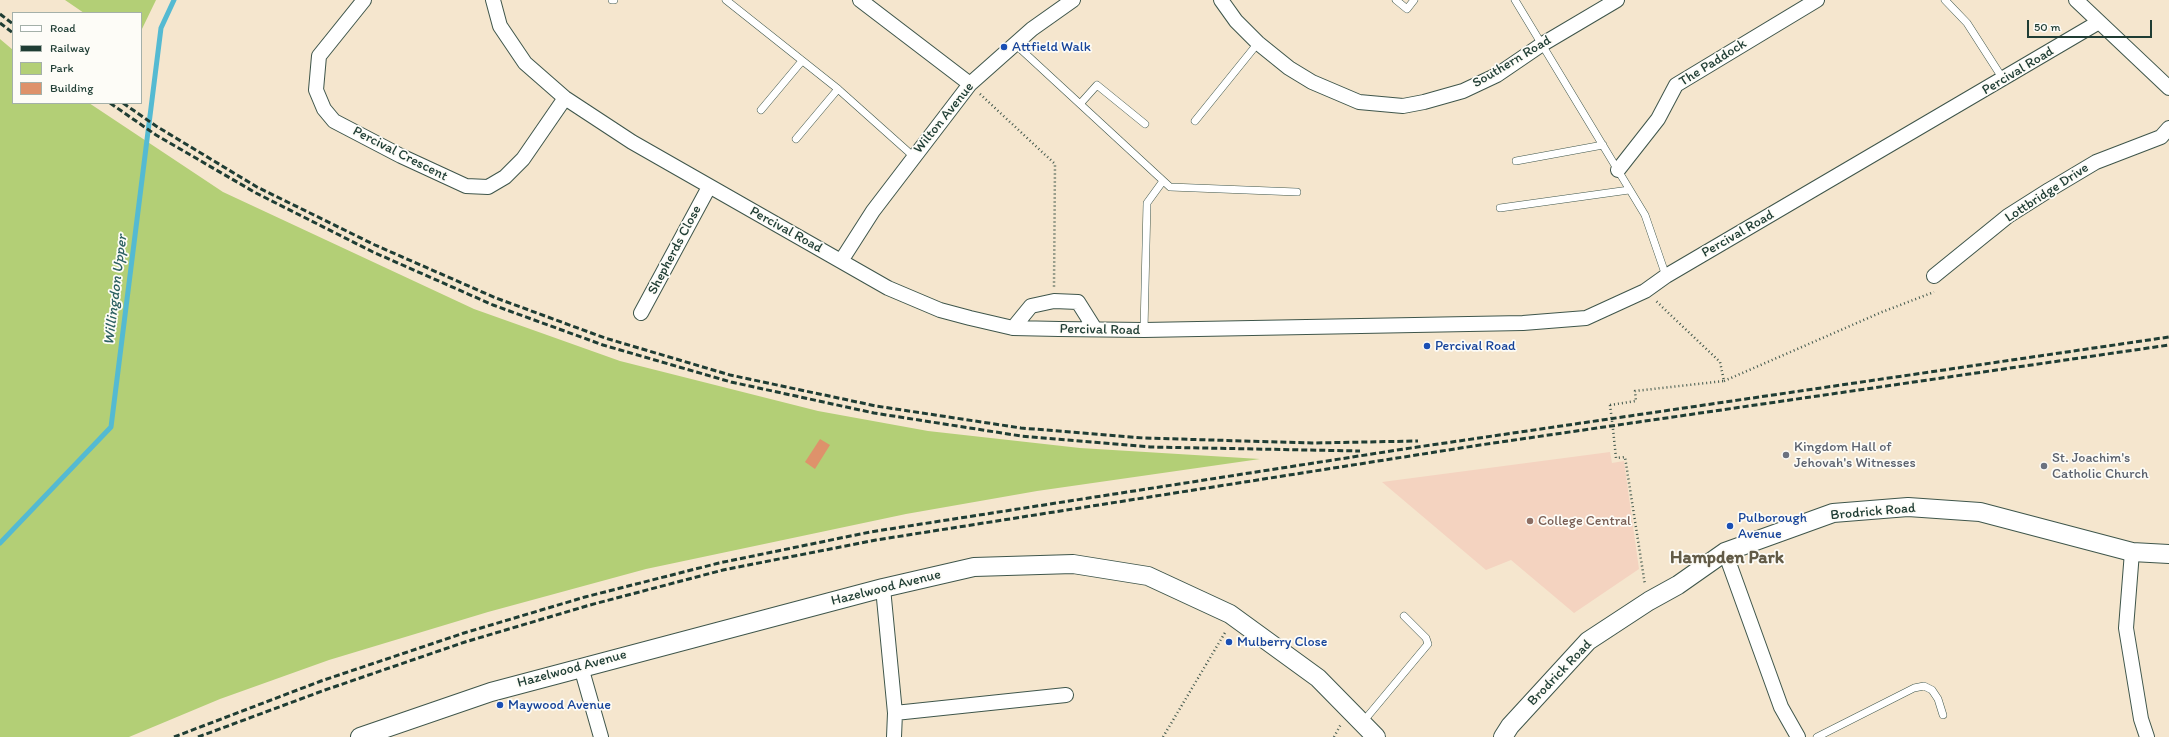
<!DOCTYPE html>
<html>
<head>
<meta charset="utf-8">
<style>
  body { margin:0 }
  #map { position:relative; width:2169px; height:737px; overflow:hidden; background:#f5e6ce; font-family:Itim,sans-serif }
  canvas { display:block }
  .legend { position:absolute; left:12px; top:12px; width:130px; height:92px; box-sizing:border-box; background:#fdfcf7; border:1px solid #a4b0a9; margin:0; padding:5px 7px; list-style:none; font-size:12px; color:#1f3d34 }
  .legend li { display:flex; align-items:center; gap:8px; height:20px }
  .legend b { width:20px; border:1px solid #a4b0a9 }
  .scale { position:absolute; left:2027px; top:20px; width:125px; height:18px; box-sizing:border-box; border:2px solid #1f3d34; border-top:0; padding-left:5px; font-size:12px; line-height:14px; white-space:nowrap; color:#1f3d34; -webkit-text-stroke:3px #fdfcf7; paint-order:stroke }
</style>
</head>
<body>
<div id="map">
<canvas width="2169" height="737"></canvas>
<ul class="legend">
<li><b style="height:5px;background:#fff"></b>Road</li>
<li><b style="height:5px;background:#1f3d34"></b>Railway</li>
<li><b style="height:11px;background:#b3cf76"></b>Park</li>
<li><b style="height:11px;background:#de926b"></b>Building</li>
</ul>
<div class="scale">50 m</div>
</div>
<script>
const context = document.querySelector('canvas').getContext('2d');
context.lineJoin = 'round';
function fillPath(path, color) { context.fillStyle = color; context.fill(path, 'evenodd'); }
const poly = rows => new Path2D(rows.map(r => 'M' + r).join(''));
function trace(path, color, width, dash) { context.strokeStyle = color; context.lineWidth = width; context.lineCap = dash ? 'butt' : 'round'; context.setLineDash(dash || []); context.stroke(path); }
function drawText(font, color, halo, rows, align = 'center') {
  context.font = font + ' Itim,sans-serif'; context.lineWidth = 3.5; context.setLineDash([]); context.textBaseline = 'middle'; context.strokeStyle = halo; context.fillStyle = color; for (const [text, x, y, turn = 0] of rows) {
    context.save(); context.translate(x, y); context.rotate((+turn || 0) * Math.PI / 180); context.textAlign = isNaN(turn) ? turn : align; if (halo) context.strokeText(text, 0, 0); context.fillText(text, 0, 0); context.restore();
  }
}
const built = poly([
  [1610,452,1612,463,1624,461,1639,569,1574,613,1511,560,1486,570,1382,482]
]);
const green = poly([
  [65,0,156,0,141,31,141,13,84,13],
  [0,39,13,50,13,103,89,103,223,192,474,309,620,361,818,411,928,431,1080,448,1260,459,1037,491,906,514,646,569,488,612,329,660,220,699,129,737,0,737]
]);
const stream = poly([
  [0,543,111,427,161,28,174,0]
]);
const building = poly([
  [820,439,830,445,815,469,805,462]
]);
const path = poly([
  [980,94,1055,164,1054,287],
  [1724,381,1882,312,1934,292],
  [1610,405,1636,401,1635,391,1724,381,1720,362,1656,301],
  [1613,429,1616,458,1625,457,1645,585],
  [1163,737,1226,631],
  [1334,737,1341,724]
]);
const service = poly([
  [612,0,614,0],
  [726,0,838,89,913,156],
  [1396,0,1407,9,1414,0],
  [1515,0,1645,215,1666,276],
  [1945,0,1967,23,2003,79],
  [1015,44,1170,187,1297,192],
  [1080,104,1097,85,1145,124],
  [761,110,802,61],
  [1195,121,1258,43],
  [796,139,838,89],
  [1516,161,1603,145],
  [1500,208,1629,190],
  [1144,330,1147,203,1163,181],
  [1362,723,1428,644,1426,638,1404,616],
  [1817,737,1914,688,1924,686,1932,690,1938,699,1943,715]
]);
const minor = poly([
  [364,0,319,56,316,90,324,109,334,121,401,156,466,186,488,187,505,177,523,159,565,98],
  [493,0,500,26,525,63,565,98,632,142,888,288,940,310,970,318,1013,328,1059,329,1144,330,1523,323,1586,318,1645,291,1666,276,2099,22],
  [860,0,970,84],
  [1221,0,1236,21,1258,43,1289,68,1312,82,1359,102,1403,106,1424,102,1463,91,1497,75,1541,45,1617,0],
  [2076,0,2169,88],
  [1618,170,1658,119,1676,85,1817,0],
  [841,261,873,211,970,84,1032,29,1073,0],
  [1934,276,2008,216,2049,190,2096,162,2161,137,2169,128],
  [641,313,709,187],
  [1013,328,1031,306,1054,301,1078,302,1095,329],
  [1725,552,1781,707,1798,737],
  [2132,552,2126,628,2141,719,2147,737],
  [883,588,895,713],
  [581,667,601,737],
  [894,737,895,713,1066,695]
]);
const tertiary = poly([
  [360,737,491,692,883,588,974,567,1073,564,1148,576,1230,614,1318,678,1376,737],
  [1503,737,1510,726,1588,641,1649,601,1678,585,1725,552,1833,513,1908,507,1980,512,2132,552,2169,554]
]);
const rail = poly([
  [0,14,13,24],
  [0,23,13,33],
  [110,103,156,135,256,193,373,252,493,305,603,345,731,382,874,413,1021,436,1150,447,1360,451],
  [123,103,156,126,257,187,375,245,496,298,605,338,730,375,876,406,1021,428,1144,438,1312,443,1418,441],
  [174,737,321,681,464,633,585,597,719,563,870,532,1404,449,2169,337],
  [198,737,325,690,465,642,590,605,723,570,876,540,1480,445,2169,345]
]);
const pathBridge = poly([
  [1610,405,1613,429]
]);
const markers = [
  [1004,47,4,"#1a4fb4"],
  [1427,346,4,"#1a4fb4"],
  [1786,455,4,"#6b7280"],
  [2044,466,4,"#6b7280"],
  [1530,521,4,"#8d6e63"],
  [1730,526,4,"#1a4fb4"],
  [1229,642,4,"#1a4fb4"],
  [500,705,4,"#1a4fb4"]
];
const transitNames = [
  ["Attfield Walk",1012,47],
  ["Percival Road",1435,346],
  ["Pulborough",1738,518],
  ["Avenue",1738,534],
  ["Mulberry Close",1237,642],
  ["Maywood Avenue",508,705]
];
const streetNames = [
  ["Southern Road",1512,62,-31],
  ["The Paddock",1713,63,-32],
  ["Percival Road",2018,71,-31],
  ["Wilton Avenue",944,118,-51],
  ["Percival Crescent",400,154,27],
  ["Lottbridge Drive",2047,193,-33],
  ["Percival Road",786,230,29],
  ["Percival Road",1738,234,-30],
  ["Shepherds Close",675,250,-62],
  ["Percival Road",1100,330,1],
  ["Brodrick Road",1873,512,-5],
  ["Hazelwood Avenue",886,588,-14],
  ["Hazelwood Avenue",572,669,-15],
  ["Brodrick Road",1560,673,-46]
];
const worshipNames = [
  ["Kingdom Hall of",1794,447],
  ["Jehovah's Witnesses",1794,463],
  ["St. Joachim's",2052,458],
  ["Catholic Church",2052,474]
];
const educationNames = [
  ["College Central",1538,521]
];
const waterNames = [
  ["Willingdon Upper",116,290,-83]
];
const districtNames = [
  ["Hampden Park",1727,558]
];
fillPath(built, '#f4d3c0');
fillPath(green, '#b3cf76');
trace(stream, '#54bad2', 5);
fillPath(building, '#de926b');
trace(service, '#3f564b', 8);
trace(minor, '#3f564b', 16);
trace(tertiary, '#3f564b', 20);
trace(path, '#3f564b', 2.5, [1, 3]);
trace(service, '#fff', 7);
trace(minor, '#fff', 14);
trace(tertiary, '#fff', 18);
trace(rail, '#1f3d34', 3, [6, 3]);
trace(pathBridge, '#3f564b', 2.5, [1, 3]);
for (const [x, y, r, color] of markers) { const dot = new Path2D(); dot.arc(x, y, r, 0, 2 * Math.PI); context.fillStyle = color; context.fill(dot); trace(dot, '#fdfcf7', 1.5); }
drawText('14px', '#164399', '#fdfcf7', transitNames, 'left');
drawText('14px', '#1f3d34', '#fdfcf7', streetNames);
drawText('14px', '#5b616d', '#fdfcf7', worshipNames, 'left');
drawText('14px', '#785e54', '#fdfcf7', educationNames, 'left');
drawText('italic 15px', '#2f6263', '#fdfcf7', waterNames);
drawText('bold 18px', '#625b47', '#fdfcf7', districtNames);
</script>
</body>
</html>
